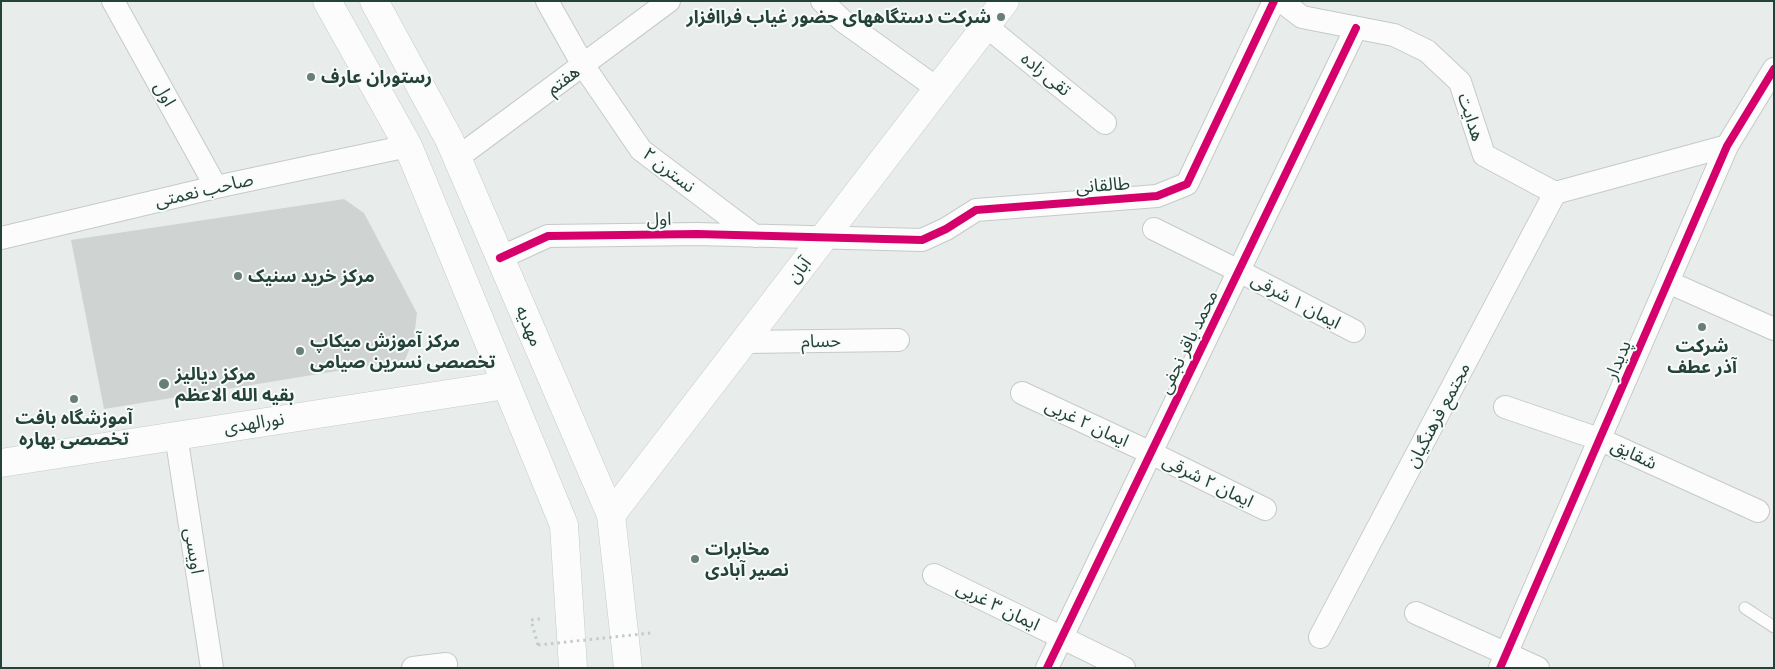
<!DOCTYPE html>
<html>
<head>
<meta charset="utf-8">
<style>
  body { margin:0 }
  #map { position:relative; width:1775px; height:669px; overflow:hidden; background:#e8edeb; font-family:Ubuntu,sans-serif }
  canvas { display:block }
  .frame { position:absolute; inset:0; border:2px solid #24423a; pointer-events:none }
</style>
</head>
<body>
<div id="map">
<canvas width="1775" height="669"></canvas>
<div class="frame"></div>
</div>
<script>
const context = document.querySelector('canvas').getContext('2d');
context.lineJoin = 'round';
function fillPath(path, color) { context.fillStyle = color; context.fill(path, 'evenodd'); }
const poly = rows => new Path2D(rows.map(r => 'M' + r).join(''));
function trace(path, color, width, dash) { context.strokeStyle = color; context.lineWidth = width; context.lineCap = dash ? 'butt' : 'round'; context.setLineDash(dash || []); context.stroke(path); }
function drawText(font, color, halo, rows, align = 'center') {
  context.font = font + ' Ubuntu,"Noto Sans Arabic",sans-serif'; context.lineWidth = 4; context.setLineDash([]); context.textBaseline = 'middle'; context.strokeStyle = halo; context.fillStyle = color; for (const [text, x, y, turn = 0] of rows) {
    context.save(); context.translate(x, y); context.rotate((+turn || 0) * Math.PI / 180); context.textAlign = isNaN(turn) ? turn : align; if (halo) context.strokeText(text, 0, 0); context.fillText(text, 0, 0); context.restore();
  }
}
const building = poly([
  [344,199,364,213,417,313,414,338,405,360,104,409,71,240]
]);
const path = poly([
  [538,645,531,620,541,619]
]);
const service = poly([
  [1745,608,1774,627]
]);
const minor = poly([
  [113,1,216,187],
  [547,1,583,65,641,150,755,236],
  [822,1,843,21,938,89],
  [1281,1,1302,17,1394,35,1427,51,1460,82,1484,155,1555,193,1727,146],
  [986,26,1105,123],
  [457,158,669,1],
  [1154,229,1239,271,1354,331],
  [1,238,216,187,408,146],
  [500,258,548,236,697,234,922,240,946,229,976,210,1157,196,1187,184,1274,1],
  [1668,282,1774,329],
  [744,342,898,340],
  [1022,393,1151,453,1265,509],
  [1505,407,1599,439,1758,511],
  [176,435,212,668],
  [934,575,1124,668],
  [1416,613,1538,668],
  [1320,637,1555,193],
  [413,668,446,664],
  [1047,668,1356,28],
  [1500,668,1727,146,1774,69]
]);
const tertiary = poly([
  [1,463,506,385],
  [611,515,1005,1]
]);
const secondary = poly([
  [327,1,408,146,564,525,573,668],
  [374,1,449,139,611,515,628,668]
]);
const pathBridge = poly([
  [538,645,651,633]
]);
const cycleway = poly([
  [500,258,548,236,697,234,922,240,946,229,976,210,1157,196,1187,184,1274,1],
  [1047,668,1356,28],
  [1500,668,1727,146,1774,69]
]);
const markers = [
  [1001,17,5,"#697e78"],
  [311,77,5,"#697e78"],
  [238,276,5,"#697e78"],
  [1702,327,5,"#697e78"],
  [300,351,5,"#697e78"],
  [164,384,6,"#697e78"],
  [74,399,5,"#697e78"],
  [695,559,5,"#697e78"]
];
const poiNames = [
  ["شرکت دستگاههای حضور غیاب فراافزار",991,17,"right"],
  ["رستوران عارف",321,77],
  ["مرکز خرید سنیک",248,276],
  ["مرکز آموزش میکاپ",310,341],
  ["تخصصی نسرین صیامی",310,362],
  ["شرکت",1702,346,"center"],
  ["آذر عطف",1702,367,"center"],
  ["مرکز دیالیز",175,374],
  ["بقیه الله الاعظم",175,395],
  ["آموزشگاه بافت",74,418,"center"],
  ["تخصصی بهاره",74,439,"center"],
  ["مخابرات",705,549],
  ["نصیر آبادی",705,570]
];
const streetNames = [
  ["تقی زاده",1046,74,39],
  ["هفتم",563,80,-37],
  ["اول",165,94,61],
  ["هدایت",1471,117,72],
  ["نسترن ۲",669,170,38],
  ["طالقانی",1103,185,-4],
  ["صاحب نعمتی",204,190,-13],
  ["اول",659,219,-1],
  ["آبان",799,270,-52],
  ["ایمان ۱ شرقی",1296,301,28],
  ["مهدیه",529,326,67],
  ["حسام",821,341,-1],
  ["محمد باقر نجفی",1188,342,-64],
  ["پدیدار",1618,360,-67],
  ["مجتمع فرهنگیان",1438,415,-62],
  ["نورالهدی",254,423,-9],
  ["ایمان ۲ غربی",1087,423,25],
  ["شقایق",1634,454,25],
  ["ایمان ۲ شرقی",1208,481,26],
  ["اویسی",194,551,81],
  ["ایمان ۳ غربی",998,606,26]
];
fillPath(building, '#cfd4d2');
trace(service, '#c5cac8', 13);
trace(minor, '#c5cac8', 24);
trace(tertiary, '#c5cac8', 29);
trace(secondary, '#c3cbc8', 29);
trace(path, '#c3ccca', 3, [2.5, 4]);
trace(service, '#fcfcfc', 11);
trace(minor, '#fcfcfc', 22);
trace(tertiary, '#fcfcfc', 28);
trace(secondary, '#fcfcfc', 28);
trace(pathBridge, '#c3ccca', 3, [2.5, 4]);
trace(cycleway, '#d6006c', 8);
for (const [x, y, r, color] of markers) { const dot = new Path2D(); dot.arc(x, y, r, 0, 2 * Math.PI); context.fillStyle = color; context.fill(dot); trace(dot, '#f7fbf9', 2); }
drawText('bold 18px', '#24423a', '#f7fbf9', poiNames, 'left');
drawText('18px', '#24423a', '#f7fbf9', streetNames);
</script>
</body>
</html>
